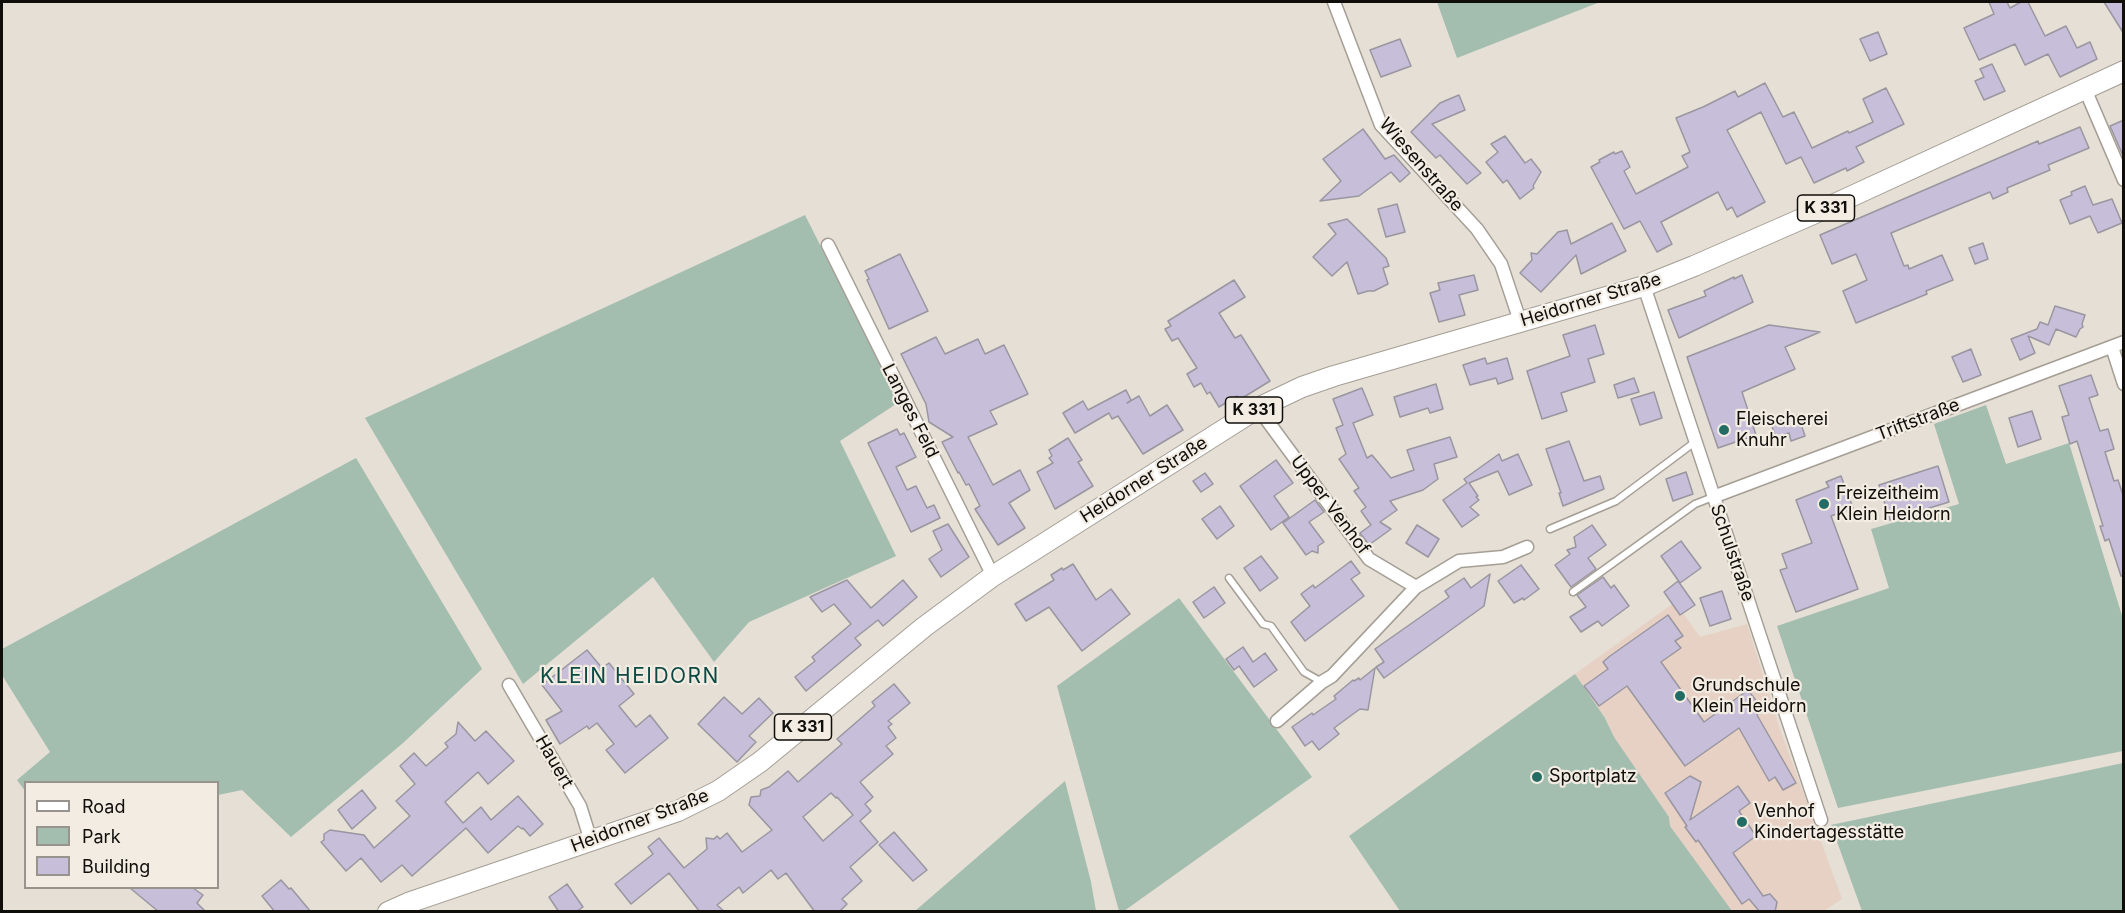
<!DOCTYPE html>
<html>
<head>
<meta charset="utf-8">
<style>
  body { margin:0 }
  #map { position:relative; width:2125px; height:913px; overflow:hidden; background:#e5dfd5; font-family:Inter,sans-serif }
  canvas { display:block }
  .frame { position:absolute; inset:0; border:3px solid #100e0b; pointer-events:none }
  .legend { position:absolute; left:24px; top:781px; width:195px; height:108px; box-sizing:border-box; background:#f2ece2; border:2px solid #98938c; margin:0; padding:8px 10px; list-style:none; font-size:18px; color:#100e0b }
  .legend li { display:flex; align-items:center; gap:12px; height:30px }
  .legend b { width:30px; border:2px solid #98938c }
</style>
</head>
<body>
<div id="map">
<canvas width="2125" height="913"></canvas>
<div class="frame"></div>
<ul class="legend">
<li><b style="height:8px;background:#fff"></b>Road</li>
<li><b style="height:16px;background:#a3bdaf"></b>Park</li>
<li><b style="height:16px;background:#c7beda"></b>Building</li>
</ul>
</div>
<script>
const context = document.querySelector('canvas').getContext('2d');
context.lineJoin = 'round';
function fillPath(path, color) { context.fillStyle = color; context.fill(path, 'evenodd'); }
const poly = rows => new Path2D(rows.map(r => 'M' + r).join(''));
function trace(path, color, width, dash) { context.strokeStyle = color; context.lineWidth = width; context.lineCap = dash ? 'butt' : 'round'; context.setLineDash(dash || []); context.stroke(path); }
function drawText(font, color, halo, rows, align = 'center') {
  context.font = font + ' Inter,sans-serif'; context.lineWidth = 4.5; context.setLineDash([]); context.textBaseline = 'middle'; context.strokeStyle = halo; context.fillStyle = color; for (const [text, x, y, turn = 0] of rows) {
    context.save(); context.translate(x, y); context.rotate((+turn || 0) * Math.PI / 180); context.textAlign = isNaN(turn) ? turn : align; if (halo) context.strokeText(text, 0, 0); context.fillText(text, 0, 0); context.restore();
  }
}
const education = poly([
  [1675,602,1700,637,1747,624,1780,729,1842,899,1824,911,1732,911,1670,826,1669,817,1614,737,1605,718,1575,674]
]);
const green = poly([
  [1437,2,1600,2,1457,58],
  [805,215,899,402,840,441,896,556,749,622,714,662,653,577,523,684,365,418],
  [1986,405,2006,464,2069,443,2123,619,2123,751,1838,808,1777,626,1889,588,1871,529,1959,504,1934,424],
  [356,458,482,669,403,743,291,837,242,790,218,795,218,782,26,782,25,791,17,780,50,752,2,675,2,649],
  [1179,598,1312,777,1124,911,1119,911,1057,686],
  [1575,674,1605,718,1614,737,1669,817,1670,826,1732,911,1400,911,1349,836],
  [2123,763,2123,911,1862,911,1831,825],
  [1065,781,1091,882,1096,911,915,911]
]);
const building = poly([
  [1989,2,2007,2,2010,8,2021,2,2028,2,2045,36,2066,26,2077,48,2090,42,2097,59,2060,77,2048,54,2025,65,2015,44,1979,60,1964,28,1994,14,1989,2],
  [2104,2,2124,2,2124,34,2104,2],
  [1878,32,1887,54,1870,61,1860,39,1878,32],
  [1400,39,1411,66,1381,77,1370,50,1400,39],
  [1992,64,2005,91,1984,100,1975,81,1984,77,1980,69,1992,64],
  [1765,83,1783,117,1794,112,1812,148,1848,131,1849,133,1873,122,1863,99,1886,88,1904,124,1856,147,1864,162,1847,171,1846,168,1814,183,1801,157,1786,164,1761,112,1727,130,1765,202,1737,217,1732,207,1727,210,1718,192,1661,222,1672,244,1657,252,1640,221,1624,229,1591,167,1600,162,1599,160,1614,152,1615,154,1622,151,1630,167,1624,171,1636,194,1688,167,1682,156,1690,152,1676,118,1703,107,1735,91,1738,97,1765,83],
  [1459,95,1465,110,1432,124,1481,173,1467,184,1440,155,1436,158,1411,132,1440,103,1459,95],
  [2124,120,2124,158,2110,126,2124,120],
  [2080,127,2089,148,2048,165,2050,170,2007,188,2008,192,1993,199,1990,192,1891,233,1904,266,1908,265,1909,269,1942,255,1953,280,1926,291,1927,294,1856,323,1843,291,1867,280,1856,254,1832,264,1820,235,2038,141,2039,144,2080,127],
  [1363,129,1385,159,1394,155,1410,173,1400,182,1391,172,1359,196,1320,201,1341,181,1323,159,1363,129],
  [1505,136,1525,163,1531,159,1541,172,1533,186,1534,188,1520,199,1507,180,1503,183,1486,162,1498,152,1491,144,1505,136],
  [2085,186,2093,205,2112,199,2122,223,2098,233,2090,216,2070,224,2060,200,2072,195,2071,192,2085,186],
  [1397,204,1405,232,1386,237,1378,209,1397,204],
  [1347,219,1386,258,1389,266,1383,268,1388,284,1374,291,1368,291,1358,294,1347,262,1332,276,1313,257,1336,234,1328,224,1347,219],
  [1612,223,1626,251,1581,274,1576,255,1541,292,1520,273,1532,260,1531,253,1537,254,1558,232,1567,230,1571,244,1612,223],
  [1983,243,1988,259,1975,264,1969,248,1983,243],
  [900,254,928,311,889,329,867,280,869,279,865,271,900,254],
  [1474,275,1478,290,1459,295,1465,315,1439,322,1430,293,1440,290,1438,283,1474,275],
  [1742,275,1753,302,1679,338,1668,310,1706,296,1704,291,1734,277,1734,279,1742,275],
  [1234,280,1245,297,1219,313,1235,338,1241,335,1270,381,1239,400,1237,396,1219,407,1210,392,1207,394,1201,383,1194,387,1187,374,1197,368,1178,338,1172,341,1165,329,1171,326,1168,321,1234,280],
  [2055,306,2085,315,2082,324,2083,327,2080,329,2076,337,2056,329,2049,345,2028,336,2035,353,2020,360,2011,339,2037,329,2040,322,2048,325,2055,306],
  [1595,325,1604,354,1588,359,1595,382,1561,393,1567,411,1542,419,1527,371,1570,356,1563,335,1595,325],
  [1769,325,1820,332,1785,347,1795,369,1742,392,1756,435,1718,448,1687,357,1769,325],
  [936,337,945,354,978,339,985,354,1004,345,1028,394,990,411,997,424,968,437,993,485,1020,470,1030,490,1009,503,1025,528,998,545,975,509,980,506,969,484,966,485,959,472,958,473,942,442,953,437,929,422,926,404,901,354,936,337],
  [1971,349,1981,375,1963,382,1952,357,1971,349],
  [1485,358,1487,364,1507,358,1513,379,1498,384,1496,378,1470,385,1463,365,1485,358],
  [2091,375,2098,395,2089,398,2100,431,2108,429,2114,449,2105,452,2114,481,2118,480,2124,498,2124,576,2121,576,2109,539,2105,541,2100,526,2103,526,2077,441,2070,444,2062,417,2069,415,2059,386,2091,375],
  [1634,378,1639,392,1618,398,1614,385,1634,378],
  [1436,384,1443,409,1430,413,1428,408,1400,417,1394,397,1436,384],
  [1362,388,1373,415,1353,423,1367,458,1372,455,1391,478,1414,470,1407,450,1450,437,1457,457,1434,464,1438,479,1423,490,1390,501,1397,510,1380,522,1391,529,1369,545,1360,533,1371,525,1361,511,1366,507,1354,491,1359,488,1339,459,1346,454,1336,428,1343,425,1333,399,1362,388],
  [1126,390,1131,400,1127,403,1139,396,1150,416,1167,405,1183,430,1143,454,1118,416,1112,419,1109,413,1075,433,1063,413,1083,401,1088,410,1126,390],
  [1654,392,1662,418,1640,425,1631,399,1654,392],
  [2032,411,2041,439,2018,447,2009,418,2032,411],
  [1798,415,1805,436,1791,441,1789,433,1776,437,1771,424,1798,415],
  [897,429,900,435,904,433,916,457,896,467,907,490,916,486,927,508,934,505,940,518,911,532,868,443,897,429],
  [1068,438,1082,460,1078,462,1093,486,1055,509,1037,472,1053,463,1049,458,1052,456,1049,450,1068,438],
  [1569,441,1584,481,1600,476,1604,489,1563,506,1559,493,1561,493,1546,449,1569,441],
  [1499,454,1502,461,1518,454,1532,485,1509,495,1498,471,1469,483,1478,496,1476,497,1479,500,1470,507,1479,515,1462,527,1443,500,1467,483,1464,479,1499,454],
  [1276,460,1293,483,1274,496,1289,517,1271,530,1240,486,1276,460],
  [1938,466,1949,502,1890,520,1879,485,1938,466],
  [1686,472,1693,494,1673,501,1666,479,1686,472],
  [1205,473,1213,484,1201,492,1193,481,1205,473],
  [1841,476,1853,508,1831,516,1858,589,1796,612,1780,570,1787,568,1782,554,1812,543,1796,500,1829,487,1826,482,1841,476],
  [1315,500,1324,512,1309,522,1324,542,1318,546,1318,553,1312,551,1306,555,1283,523,1315,500],
  [1220,506,1234,526,1217,539,1202,519,1220,506],
  [948,524,969,557,941,577,929,559,942,550,933,531,948,524],
  [1417,525,1439,539,1428,557,1406,543,1417,525],
  [1592,525,1606,545,1588,558,1596,569,1571,587,1555,565,1570,554,1567,550,1576,547,1574,537,1592,525],
  [1681,541,1701,568,1680,583,1661,556,1681,541],
  [1261,556,1278,578,1260,591,1244,568,1261,556],
  [1351,561,1360,573,1351,579,1364,596,1305,641,1291,622,1310,606,1301,594,1313,585,1315,588,1351,561],
  [1073,564,1096,600,1111,589,1130,614,1082,651,1049,607,1026,621,1015,604,1054,580,1051,575,1062,568,1063,570,1073,564],
  [1521,565,1539,589,1524,600,1523,598,1514,603,1498,581,1521,565],
  [1490,574,1484,606,1384,678,1376,667,1384,662,1375,649,1449,597,1445,591,1464,578,1471,588,1490,574],
  [1603,577,1611,588,1614,585,1629,606,1602,626,1598,621,1581,632,1570,617,1586,607,1577,595,1603,577],
  [847,580,871,608,903,580,917,597,883,626,878,620,855,638,861,645,806,691,795,677,815,661,812,657,851,624,834,604,822,612,810,597,847,580],
  [1678,581,1695,605,1680,615,1664,592,1678,581],
  [1214,587,1225,603,1204,618,1193,602,1214,587],
  [1722,591,1731,619,1710,626,1700,598,1722,591],
  [1668,615,1683,636,1675,641,1681,648,1661,662,1704,722,1748,690,1763,710,1757,715,1796,783,1783,790,1775,777,1769,781,1739,728,1685,766,1627,686,1599,706,1584,686,1608,669,1603,662,1610,656,1668,615],
  [1243,647,1253,662,1265,653,1277,670,1254,687,1239,666,1234,670,1226,659,1243,647],
  [587,650,602,668,609,663,634,694,619,706,636,727,650,715,668,738,625,773,606,750,614,744,597,723,589,729,587,726,560,744,546,720,562,711,542,685,587,650],
  [1375,668,1368,710,1360,709,1334,728,1339,734,1319,750,1312,741,1305,746,1292,727,1312,713,1313,715,1336,699,1334,696,1353,680,1354,681,1359,678,1360,680,1375,668],
  [894,684,910,703,888,721,892,724,888,727,896,738,886,746,893,754,860,782,873,797,865,804,871,811,860,821,878,842,850,867,862,881,842,899,847,904,839,912,815,912,786,873,778,879,771,870,743,893,739,887,717,905,725,912,700,912,669,873,631,904,615,884,653,854,648,847,659,838,684,868,707,849,706,838,714,839,717,836,720,839,727,833,742,852,772,830,749,805,751,797,760,796,761,790,769,787,788,771,798,782,842,744,837,739,875,706,872,702,894,684],
  [831,793,836,798,837,797,853,815,823,841,803,817,831,793],
  [724,697,742,714,759,698,773,713,749,736,756,742,737,762,698,724,724,697],
  [458,722,475,741,486,731,514,761,488,784,478,772,445,802,463,823,481,807,491,820,518,796,543,824,530,836,523,828,522,829,518,826,488,853,466,828,412,876,402,865,381,882,361,858,346,871,321,842,324,840,324,834,330,830,364,835,374,848,410,816,396,801,415,784,400,766,414,753,426,766,448,747,445,743,456,734,458,722],
  [1690,776,1701,782,1690,820,1738,786,1750,803,1739,811,1756,836,1733,853,1763,896,1770,894,1777,902,1775,912,1760,912,1749,899,1742,904,1698,840,1696,842,1685,827,1687,826,1665,793,1690,776],
  [362,790,376,808,352,829,338,810,362,790],
  [894,832,927,870,913,881,879,845,894,832],
  [281,880,289,889,291,888,311,912,275,912,262,896,281,880],
  [567,884,583,907,576,912,559,912,549,897,567,884],
  [130,888,193,888,203,895,197,903,206,912,159,912,130,888]
]);
const lane = poly([
  [1550,529,1616,501,1695,442],
  [1229,578,1263,624,1271,626,1304,672,1322,682],
  [1573,592,1695,504,1713,497]
]);
const street = poly([
  [1334,2,1381,125,1477,229,1501,264,1520,321],
  [2085,89,2124,180],
  [828,245,993,576],
  [1644,286,1821,820],
  [2112,347,2124,384],
  [1258,408,1369,559,1416,587],
  [1713,497,2124,342],
  [509,685,580,806,591,841],
  [1277,721,1322,682,1332,676,1416,587,1459,561,1503,557,1527,547]
]);
const primary = poly([
  [388,912,408,903,678,811,718,791,760,762,924,627,993,576,1258,408,1302,387,1334,376,1644,286,1694,266,1813,214,2124,71]
]);
const markers = [
  [1724,430,6,"#236c64"],
  [1824,504,6,"#236c64"],
  [1680,696,6,"#236c64"],
  [1537,777,6,"#236c64"],
  [1742,822,6,"#236c64"]
];
const shields = [
  [1826,208,57],
  [1254,410,57],
  [803,727,57]
];
const shieldNames = [
  ["K 331",1826,208],
  ["K 331",1254,410],
  ["K 331",803,727]
];
const streetNames = [
  ["Wiesenstraße",1421,165,49],
  ["Heidorner Straße",1591,300,-17],
  ["Langes Feld",910,411,63],
  ["Triftstraße",1918,420,-21],
  ["Heidorner Straße",1144,480,-32],
  ["Upper Venhof",1330,505,53],
  ["Schulstraße",1732,553,71],
  ["Hauert",554,762,60],
  ["Heidorner Straße",640,821,-21]
];
const poiNames = [
  ["Fleischerei",1736,420],
  ["Knuhr",1736,441],
  ["Freizeitheim",1836,494],
  ["Klein Heidorn",1836,515],
  ["Grundschule",1692,686],
  ["Klein Heidorn",1692,707],
  ["Sportplatz",1549,777],
  ["Venhof",1754,812],
  ["Kindertagesstätte",1754,833]
];
const quarterNames = [
  ["KLEIN HEIDORN",630,677]
];
fillPath(education, '#e7d1c4');
fillPath(green, '#a3bdaf');
fillPath(building, '#c7beda');
trace(building, '#9996a0', 1.5);
trace(lane, '#a49e95', 9);
trace(street, '#a49e95', 15);
trace(primary, '#a49e95', 22);
trace(lane, '#fff', 6);
trace(street, '#fff', 12);
trace(primary, '#fff', 20);
for (const [x, y, r, color] of markers) { const dot = new Path2D(); dot.arc(x, y, r, 0, 2 * Math.PI); context.fillStyle = color; context.fill(dot); trace(dot, '#f2ece2', 2); }
for (const [x, y, w] of shields) { const box = new Path2D(); box.roundRect(x - w / 2, y - 13, w, 26, 4.5); context.fillStyle = '#f2ece2'; context.fill(box); trace(box, '#100e0b', 1.5); }
drawText('bold 16px', '#100e0b', null, shieldNames);
drawText('18px', '#100e0b', '#f2ece2', streetNames);
drawText('18px', '#100e0b', '#f2ece2', poiNames, 'left');
context.letterSpacing = '1.5px';
drawText('21px', '#0d4a44', '#f2ece2', quarterNames);
context.letterSpacing = '0px';
</script>
</body>
</html>
